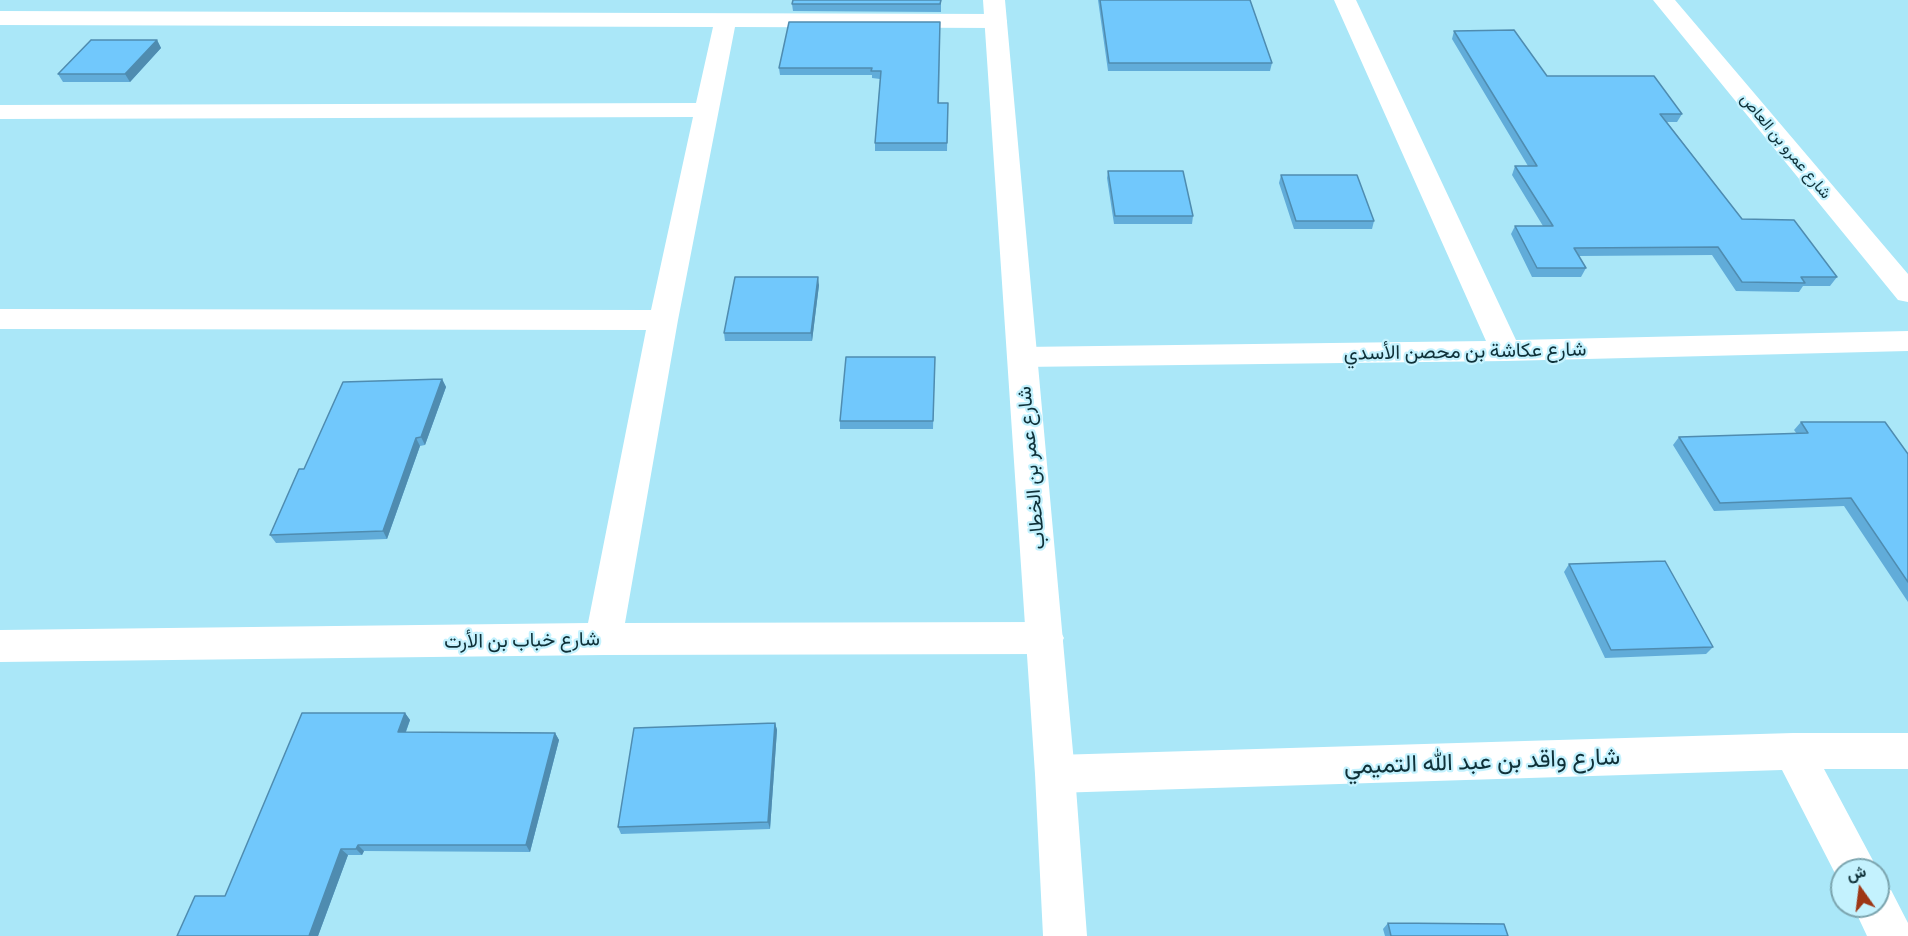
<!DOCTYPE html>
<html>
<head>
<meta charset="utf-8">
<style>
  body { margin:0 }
  #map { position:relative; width:1908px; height:936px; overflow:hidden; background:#aae7f8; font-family:"Exo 2",Vazirmatn,sans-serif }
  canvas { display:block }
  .north { position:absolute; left:1830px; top:858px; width:60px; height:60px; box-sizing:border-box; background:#c4f2fe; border:2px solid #7ca5af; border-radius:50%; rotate:346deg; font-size:16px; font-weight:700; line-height:24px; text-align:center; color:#0f3139 }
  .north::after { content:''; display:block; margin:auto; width:21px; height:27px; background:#9e3716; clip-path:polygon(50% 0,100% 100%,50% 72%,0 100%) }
</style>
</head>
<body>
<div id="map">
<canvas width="1908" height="936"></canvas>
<div class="north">ش</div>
</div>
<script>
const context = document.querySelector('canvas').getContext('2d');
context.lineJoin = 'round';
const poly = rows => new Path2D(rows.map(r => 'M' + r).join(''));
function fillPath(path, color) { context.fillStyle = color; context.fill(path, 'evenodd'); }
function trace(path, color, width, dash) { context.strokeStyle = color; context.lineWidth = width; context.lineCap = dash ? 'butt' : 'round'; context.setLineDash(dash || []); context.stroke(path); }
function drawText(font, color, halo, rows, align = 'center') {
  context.font = font + ' "Exo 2",Vazirmatn,sans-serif'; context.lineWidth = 4.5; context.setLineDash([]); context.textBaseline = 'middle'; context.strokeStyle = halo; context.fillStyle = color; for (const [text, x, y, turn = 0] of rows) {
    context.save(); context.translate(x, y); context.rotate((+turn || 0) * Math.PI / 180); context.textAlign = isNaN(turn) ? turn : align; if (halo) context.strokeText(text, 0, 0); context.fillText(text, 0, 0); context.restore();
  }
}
const minor = poly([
  [1334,0,1356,0,1516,340,1908,331,1908,351,1506,361,1022,367,1011,364,1007,357,1011,350,1022,347,1486,341,1334,0],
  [1653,0,1675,0,1908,274,1908,302,1898,300,1653,0],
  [0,11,996,14,1004,16,1007,21,1004,26,996,28,735,27,678,320,625,623,1045,622,1058,627,1064,638,1058,649,1045,654,604,655,0,662,0,630,588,623,646,330,0,329,0,309,651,310,693,117,0,119,0,105,696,103,713,27,0,25,0,11],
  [1793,733,1908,733,1908,769,1824,769,1878,870,1842,870,1841,885,1782,770,1055,793,1041,787,1035,774,1041,761,1055,755,1793,733],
  [1878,885,1891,890,1908,923,1908,936,1867,936,1853,906,1878,906,1878,885]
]);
const tertiary = poly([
  [983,0,1005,0,1075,774,1087,936,1043,936,1035,774,983,0]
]);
const wall = poly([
  [941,0,941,12,793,11,792,4],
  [1098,0,1250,0,1272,63,1270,71,1108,71],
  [940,22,939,103,948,103,947,151,875,151,875,143,880,79,872,78,872,75,780,75,779,68],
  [1454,31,1547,76,1682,114,1677,122,1667,122,1742,219,1837,277,1830,286,1803,286,1799,292,1736,291,1712,255,1579,256,1586,268,1581,277,1532,277,1511,234,1515,226,1543,226,1512,175,1515,166,1528,166,1452,39],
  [157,40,161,48,130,82,63,82,58,74],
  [1108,171,1193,216,1192,224,1114,224,1107,178],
  [1281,175,1374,221,1372,229,1294,229,1279,183],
  [819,285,812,341,725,341,724,333],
  [935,357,933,429,840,429,840,421],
  [442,379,446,387,425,445,420,446,387,539,276,543,270,535],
  [1801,422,1908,454,1908,602,1844,506,1714,511,1673,445,1679,437,1797,434,1794,430],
  [1569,564,1713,647,1706,654,1605,658,1564,572],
  [405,713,410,720,406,732,555,733,559,740,530,852,364,851,362,855,348,855,318,936,177,936,225,896],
  [775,723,777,730,770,829,621,834,618,827],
  [1388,923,1508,936,1385,936,1383,929]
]);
const shadedWall = poly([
  [157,40,161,48,130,82,125,74],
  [818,277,819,285,812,341,811,333],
  [442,379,446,387,425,445,421,437],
  [416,438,420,446,387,539,383,531],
  [405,713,410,720,403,739,398,732],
  [775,723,777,730,770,829,768,822],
  [555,733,559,740,530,852,526,845],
  [358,845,364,851,362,855,356,849],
  [341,849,348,855,318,936,309,936]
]);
const building = poly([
  [793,0,941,0,940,4,792,4,793,0],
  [1100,0,1250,0,1272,63,1109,63,1100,0],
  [789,22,940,22,938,103,948,103,947,143,875,143,881,71,871,71,872,68,779,68,789,22],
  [1514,30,1547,76,1654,76,1682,114,1660,114,1742,219,1794,220,1837,277,1801,277,1805,283,1742,282,1718,247,1574,248,1586,268,1537,268,1515,226,1553,226,1515,166,1537,166,1454,31,1514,30],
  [91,40,157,40,125,74,58,74,91,40],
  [1108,171,1183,171,1193,216,1115,216,1108,171],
  [1281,175,1357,175,1374,221,1296,221,1281,175],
  [735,277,818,277,811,333,724,333,735,277],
  [846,357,935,357,933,421,840,421,846,357],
  [442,379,421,437,416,438,383,531,270,535,299,469,304,469,343,382,442,379],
  [1801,422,1885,422,1908,454,1908,582,1851,498,1720,503,1679,437,1808,433,1801,422],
  [1665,561,1713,647,1611,650,1569,564,1665,561],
  [302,713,405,713,398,732,555,733,526,845,358,845,356,849,341,849,309,936,177,936,195,896,225,896,302,713],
  [775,723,768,822,618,827,634,728,775,723],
  [1388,923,1504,924,1508,936,1391,936,1388,923]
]);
const farStreetnames = [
  ["شارع عمرو بن العاص",1786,146,50]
];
const streetNames = [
  ["شارع عكاشة بن محصن الأسدي",1465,351,-1],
  ["شارع عمر بن الخطاب",1031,468,-95],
  ["شارع خباب بن الأرت",522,640,-1]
];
const nearStreetnames = [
  ["شارع واقد بن عبد الله التميمي",1482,761,-2]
];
fillPath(minor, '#fff');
fillPath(tertiary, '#fff');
fillPath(wall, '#61acd9');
fillPath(shadedWall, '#4f8cb0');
fillPath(building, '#71c8fc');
trace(building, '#4f8cb0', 1.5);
drawText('16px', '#0f3139', '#c4f2fe', farStreetnames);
drawText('20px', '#0f3139', '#c4f2fe', streetNames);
drawText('24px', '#0f3139', '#c4f2fe', nearStreetnames);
</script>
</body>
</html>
